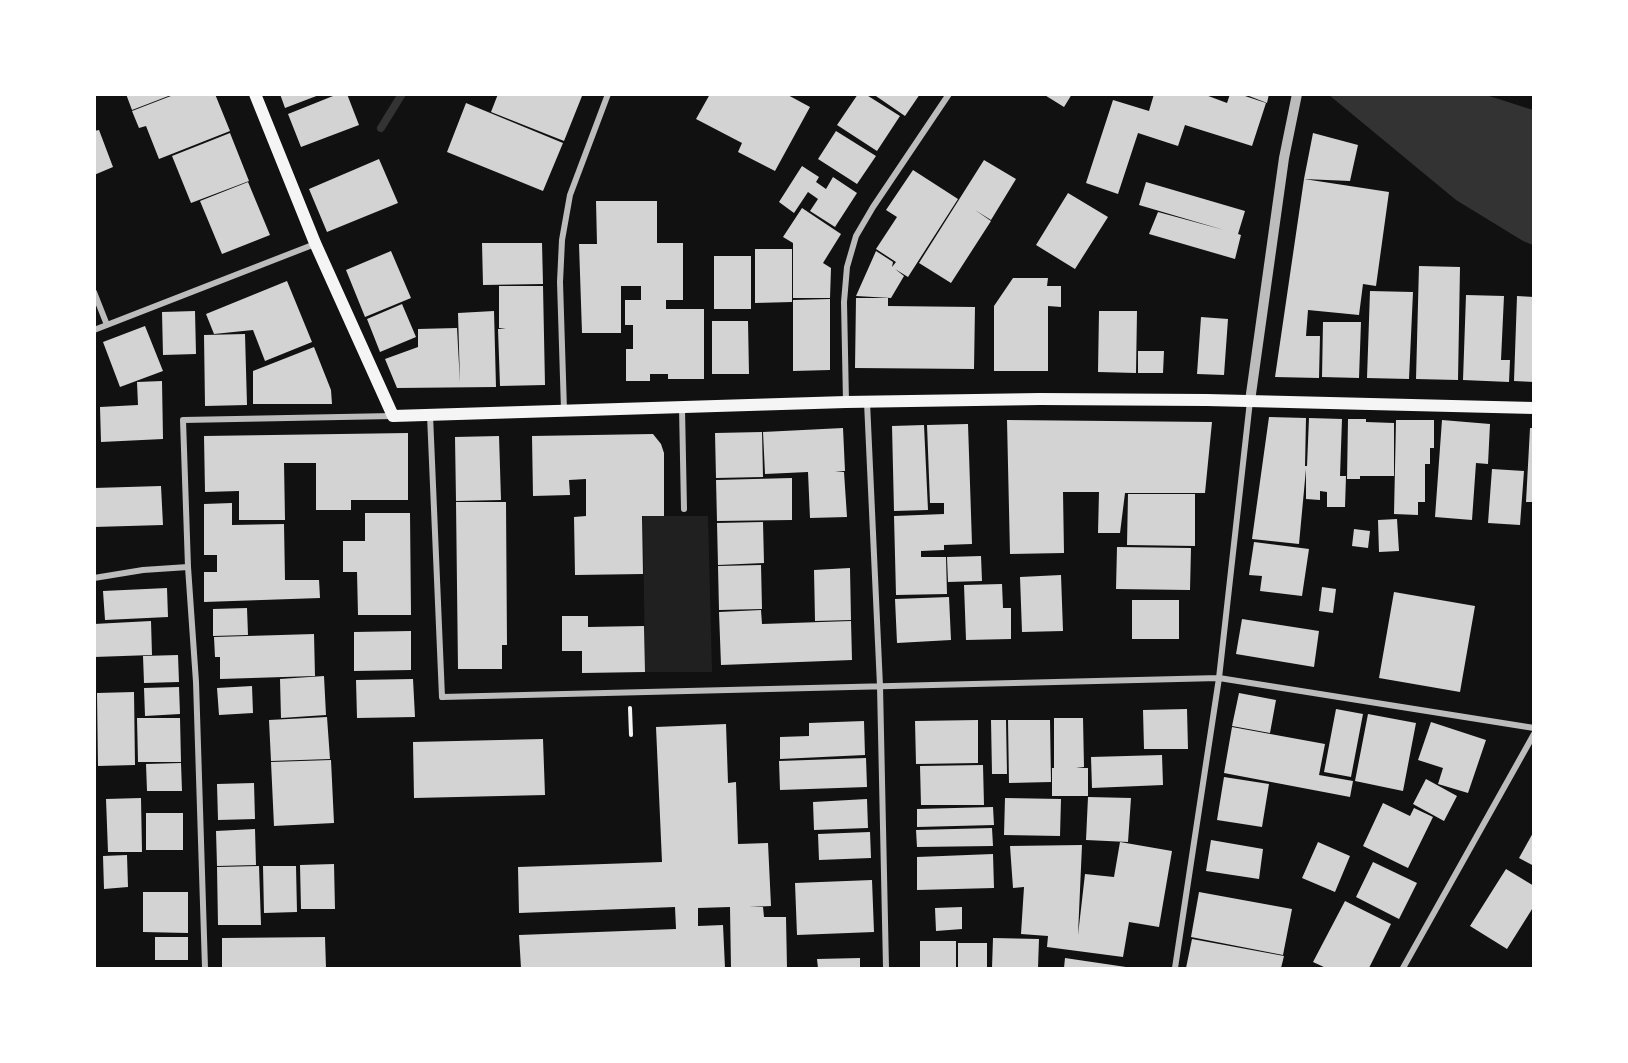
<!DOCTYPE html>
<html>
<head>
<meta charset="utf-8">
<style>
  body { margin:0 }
  #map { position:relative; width:1628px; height:1063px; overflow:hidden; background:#111; font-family:"Varela Round",sans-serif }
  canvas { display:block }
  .frame { position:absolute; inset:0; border:96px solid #fff; pointer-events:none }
</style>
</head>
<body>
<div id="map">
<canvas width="1628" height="1063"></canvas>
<div class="frame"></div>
</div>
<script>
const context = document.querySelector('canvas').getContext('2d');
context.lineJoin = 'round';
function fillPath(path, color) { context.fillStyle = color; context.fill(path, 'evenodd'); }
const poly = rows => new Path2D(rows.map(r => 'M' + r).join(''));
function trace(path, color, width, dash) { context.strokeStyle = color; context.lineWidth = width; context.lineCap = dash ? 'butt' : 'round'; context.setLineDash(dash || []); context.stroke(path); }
const green = poly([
  [643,516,708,516,712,672,645,672]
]);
const water = poly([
  [1329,95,1486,95,1533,110,1533,245,1523,241,1456,200]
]);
const stream = poly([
  [381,128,402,94]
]);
const building = poly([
  [126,94,171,94,171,95,132,110],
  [176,94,215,94,230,131,159,159,146,126,139,128,132,111],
  [280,94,319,94,319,95,285,108],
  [338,94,347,94,359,125,301,147,288,114],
  [498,94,578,94,582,96,564,141,491,112],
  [710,94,786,94,810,107,775,171,738,152,742,143,696,119],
  [858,94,865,94,900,116,877,151,837,125],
  [873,94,920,94,905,116],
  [1043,94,1072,94,1064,107],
  [1154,94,1203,94,1227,103,1230,94,1239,94,1266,103,1252,146,1185,125,1178,146,1138,133,1118,194,1086,183,1113,100,1149,111],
  [1244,94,1269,94,1267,103],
  [466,103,563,143,543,191,447,152],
  [99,130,113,167,94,175,94,131],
  [836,131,876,156,857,184,818,159],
  [230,133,249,181,191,203,172,156],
  [1313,133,1358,145,1350,181,1304,179],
  [379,159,398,203,327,232,309,189],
  [984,160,1016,179,991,220,975,210,991,221,951,283,919,263],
  [802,166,819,177,816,182,826,189,833,177,857,193,835,227,810,211,818,199,808,192,794,213,779,202],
  [913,170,958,199,908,277,895,269,904,276,891,298,856,296,876,251,893,262,892,267,896,262,876,249,897,217,886,210],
  [1304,179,1389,192,1376,286,1363,284,1359,315,1308,310,1306,336,1320,336,1319,378,1275,377],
  [248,182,270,235,222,254,200,201],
  [1146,182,1245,211,1238,234,1241,235,1235,259,1149,234,1158,212,1224,230,1139,205],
  [1068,193,1108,217,1075,269,1036,245],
  [596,201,657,201,657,243,683,243,683,300,666,300,666,309,704,309,704,379,668,379,668,374,650,374,650,381,626,381,626,349,633,349,633,325,625,325,625,300,641,300,641,286,621,286,621,333,582,333,579,244,597,244],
  [802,208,841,234,823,263,831,268,830,298,793,298,793,243,783,237],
  [482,243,542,243,543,284,483,285],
  [755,249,792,249,792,302,755,303],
  [391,251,411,298,365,317,346,270],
  [714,256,751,256,751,309,714,309],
  [1419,266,1460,267,1458,380,1416,379],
  [1013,278,1048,278,1047,286,1061,286,1061,307,1048,306,1048,371,994,371,994,306],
  [287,281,312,342,265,361,253,330,214,334,206,314],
  [499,286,543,286,545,385,500,386,498,329,506,329,499,328],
  [1370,291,1413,292,1409,379,1367,378],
  [1466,295,1504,296,1501,360,1510,360,1509,382,1463,380],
  [1517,296,1534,297,1534,382,1514,381],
  [856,298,888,298,888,306,975,307,974,369,855,368],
  [830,299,830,370,793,371,793,300],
  [402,304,416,337,380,352,367,319],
  [195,311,196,354,163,355,162,312],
  [494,311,496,387,397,388,385,359,418,347,418,329,457,328,460,383,458,313],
  [1099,311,1137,311,1136,373,1098,372],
  [1201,317,1228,319,1224,375,1197,374],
  [712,321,748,321,749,374,712,374],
  [1323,322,1361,322,1359,378,1322,377],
  [145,326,163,371,120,387,103,342],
  [245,334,247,405,205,406,204,335],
  [314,347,331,390,332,404,253,404,253,371],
  [1138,351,1164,351,1163,373,1138,373],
  [162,381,163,439,101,442,100,407,138,405,137,382],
  [1269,417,1306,418,1305,466,1307,466,1309,418,1342,419,1340,476,1346,476,1345,507,1327,507,1327,492,1320,491,1320,500,1306,499,1306,469,1299,544,1252,539],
  [1348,419,1366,419,1366,422,1394,423,1394,476,1360,476,1360,479,1347,479],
  [1007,420,1212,422,1205,493,1125,493,1120,533,1098,533,1099,492,1063,492,1064,553,1010,554],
  [1396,420,1434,420,1434,448,1430,448,1430,464,1425,464,1425,502,1418,502,1418,515,1394,514],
  [1442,420,1490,424,1488,464,1476,463,1472,520,1435,517],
  [968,424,972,544,944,545,944,550,921,551,921,557,946,557,947,594,896,595,894,516,944,514,944,503,930,503,927,425],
  [924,425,928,510,894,511,892,426],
  [843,428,845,471,835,471,844,472,847,517,810,518,808,472,765,474,763,432],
  [1530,428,1534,428,1534,502,1526,502],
  [762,432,763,477,716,478,715,433],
  [408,433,408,500,351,500,351,510,316,510,316,463,284,463,285,520,239,520,239,491,205,492,204,436],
  [653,434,661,444,664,453,664,516,642,516,643,574,575,575,574,517,586,516,586,479,569,480,570,495,533,496,532,436],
  [499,436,501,500,456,501,455,437],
  [1492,469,1524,471,1520,525,1488,523],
  [792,478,792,520,717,521,716,480],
  [161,486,163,525,94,527,94,488],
  [1128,494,1195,494,1195,546,1127,545],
  [456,502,506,502,507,645,502,645,502,669,458,669],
  [232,503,232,525,284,524,285,580,319,580,320,598,204,602,204,572,217,572,217,555,204,555,204,504],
  [365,513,410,513,411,615,358,615,357,572,343,572,343,541,365,541],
  [1397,519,1399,551,1379,552,1378,520],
  [763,522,764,563,718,565,717,523],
  [1354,529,1370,531,1368,548,1352,546],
  [1254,542,1309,549,1302,596,1260,591,1262,576,1249,575],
  [1117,547,1191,548,1190,590,1116,589],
  [981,556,982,581,948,582,947,557],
  [761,565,762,609,719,610,718,566],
  [850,568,851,620,815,621,814,570],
  [1061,575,1063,631,1022,632,1020,577],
  [1002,584,1003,608,1011,608,1011,639,966,640,964,585],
  [1322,587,1336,589,1333,613,1319,611],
  [167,588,168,617,105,620,103,591],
  [1394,592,1475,606,1460,692,1379,678],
  [949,597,951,640,897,643,895,599],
  [1132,600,1179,600,1179,639,1132,639],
  [247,608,248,635,213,636,213,609],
  [761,610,762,624,851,621,852,660,721,665,719,612],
  [562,616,588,616,588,627,644,626,645,672,582,673,582,651,562,651],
  [1242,619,1319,631,1314,667,1236,654],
  [151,621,152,655,94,657,94,624],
  [411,631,411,670,354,671,354,632],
  [314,634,315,676,220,679,220,657,215,657,214,637],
  [178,655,179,682,144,683,143,656],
  [324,676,326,715,281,718,280,679],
  [413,679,415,717,357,718,356,680],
  [252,686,253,713,219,715,217,688],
  [179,687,180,714,145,716,144,688],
  [134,692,135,765,98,766,97,693],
  [1239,693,1276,700,1270,733,1232,726],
  [1187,709,1188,749,1144,749,1143,710],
  [1336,709,1363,714,1351,777,1324,772],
  [1368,714,1416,723,1403,791,1355,781],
  [327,717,330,759,271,761,269,720],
  [137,718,180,718,181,762,138,762],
  [1054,718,1083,718,1084,767,1076,768,1088,768,1088,796,1052,796,1052,768,1054,768],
  [978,720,978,763,916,764,915,721],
  [991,720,1006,720,1007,774,992,774],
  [1008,720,1050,720,1051,782,1009,783],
  [864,721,865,755,780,759,780,737,809,736,809,723],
  [1431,722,1486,740,1468,793,1438,784,1443,768,1418,760],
  [726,724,728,783,736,782,738,844,768,843,771,906,749,907,763,907,764,917,786,917,787,968,731,968,730,907,698,908,698,926,723,925,725,968,521,968,519,935,676,929,675,907,519,913,518,867,662,862,656,727],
  [1232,727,1325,744,1319,775,1353,781,1350,797,1224,773],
  [543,739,545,795,414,798,413,742],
  [1162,755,1163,785,1092,788,1091,757],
  [866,758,867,787,780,790,779,761],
  [331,760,334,823,274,826,271,762],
  [181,763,182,791,147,791,146,764],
  [983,765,984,805,921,805,920,766],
  [1224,777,1269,784,1262,827,1217,820],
  [1426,779,1457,796,1444,821,1413,804],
  [254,783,255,819,218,820,217,784],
  [1088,797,1131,798,1128,842,1086,840],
  [141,798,142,852,108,852,106,799],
  [1005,798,1061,799,1060,836,1004,835],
  [867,799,868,828,814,830,813,802],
  [1383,803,1410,816,1414,808,1433,817,1408,868,1363,846],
  [993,807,994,825,917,827,917,809],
  [146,813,183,813,183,850,146,850],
  [992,828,993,846,917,847,916,830],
  [255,829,256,865,217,866,216,831],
  [1534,831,1534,866,1519,858],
  [870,832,871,858,819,860,818,834],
  [1211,840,1263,849,1259,879,1206,871],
  [1120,842,1172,851,1159,927,1129,922,1123,957,1047,947,1048,936,1021,934,1024,887,1013,888,1010,846,1082,845,1078,935,1085,874,1114,877],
  [1318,842,1350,856,1335,892,1302,878],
  [993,854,994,888,917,890,917,857],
  [127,855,128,887,104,889,103,856],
  [1373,862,1417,883,1399,919,1356,897],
  [334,864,335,909,301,909,300,865],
  [259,866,261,925,218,925,217,867],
  [263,866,296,866,297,912,264,913],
  [1506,869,1534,886,1534,906,1507,949,1470,926],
  [872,880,874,932,797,935,795,883],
  [143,892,188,892,188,933,143,932],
  [1199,892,1292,909,1283,955,1191,937],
  [1345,901,1391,924,1369,968,1326,968,1313,962],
  [962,907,962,929,936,931,935,908],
  [155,937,188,937,188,960,155,960],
  [325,937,326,968,222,968,222,938],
  [993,938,1039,939,1038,968,992,968],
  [1192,939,1284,956,1281,968,1186,968],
  [920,941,956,941,956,968,920,968],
  [958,943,987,943,987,968,958,968],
  [860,958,860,968,818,968,817,959],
  [1065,958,1126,967,1126,968,1064,968]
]);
const path = poly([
  [630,708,631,735]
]);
const minor = poly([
  [94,292,107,325],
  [94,330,315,244],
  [846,402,844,302,847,267,856,236,873,207,949,94],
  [867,402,880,686,886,968],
  [682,408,684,509],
  [564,410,560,282,562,240,570,195,608,94],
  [430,415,442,697,1219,678,1534,728],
  [94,578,143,570,188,567],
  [205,968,196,682,188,567,183,420,393,416],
  [1175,968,1219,678,1250,401],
  [1403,968,1534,734]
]);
const tertiary = poly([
  [1250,401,1284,158,1297,94]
]);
const secondary = poly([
  [255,94,315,243,393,416,846,402,1040,399,1207,400,1534,408]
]);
fillPath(green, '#202020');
fillPath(water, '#333');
trace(stream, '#333', 8);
fillPath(building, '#d3d3d3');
trace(path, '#f5f5f5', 4);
trace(minor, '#bcbcbc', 6);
trace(tertiary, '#bcbcbc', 10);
trace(secondary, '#f5f5f5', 12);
</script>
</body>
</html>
